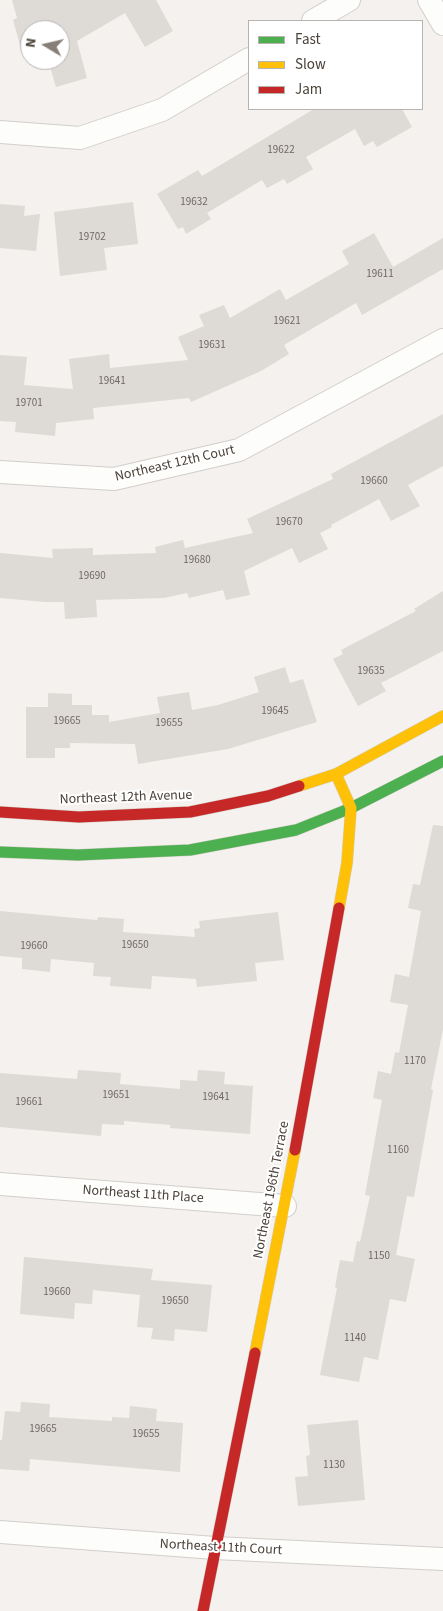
<!DOCTYPE html>
<html>
<head>
<meta charset="utf-8">
<style>
  body { margin:0 }
  #map { position:relative; width:443px; height:1611px; overflow:hidden; background:#f4f1ee; font-family:"Source Sans 3",sans-serif }
  canvas { display:block }
  .legend { position:absolute; left:248px; top:20px; width:175px; height:90px; box-sizing:border-box; background:#fff; border:1px solid #b7b3b0; margin:0; padding:6px 9px; list-style:none; font-size:15px; color:#4b4239 }
  .legend li { display:flex; align-items:center; gap:10px; height:25px }
  .legend b { width:25px; border:1px solid #b7b3b0 }
  .north { position:absolute; left:20px; top:20px; width:50px; height:50px; box-sizing:border-box; background:#fff; border:1px solid #b7b3b0; border-radius:50%; rotate:279deg; font-size:14px; font-weight:700; line-height:20px; text-align:center; color:#4b4239 }
  .north::after { content:''; display:block; margin:auto; width:18px; height:22px; background:#867f78; clip-path:polygon(50% 0,100% 100%,50% 72%,0 100%) }
</style>
</head>
<body>
<div id="map">
<canvas width="443" height="1611"></canvas>
<ul class="legend">
<li><b style="height:6px;background:#4caf50"></b>Fast</li>
<li><b style="height:6px;background:#ffc107"></b>Slow</li>
<li><b style="height:6px;background:#c62828"></b>Jam</li>
</ul>
<div class="north">N</div>
</div>
<script>
const context = document.querySelector('canvas').getContext('2d');
context.lineJoin = 'round';
function fillPath(path, color) { context.fillStyle = color; context.fill(path, 'evenodd'); }
const poly = rows => new Path2D(rows.map(r => 'M' + r).join(''));
function trace(path, color, width, dash) { context.strokeStyle = color; context.lineWidth = width; context.lineCap = dash ? 'butt' : 'round'; context.setLineDash(dash || []); context.stroke(path); }
function drawText(font, color, halo, rows, align = 'center') {
  context.font = font + ' "Source Sans 3",sans-serif'; context.lineWidth = 4; context.setLineDash([]); context.textBaseline = 'middle'; context.strokeStyle = halo; context.fillStyle = color; for (const [text, x, y, turn = 0] of rows) {
    context.save(); context.translate(x, y); context.rotate((+turn || 0) * Math.PI / 180); context.textAlign = isNaN(turn) ? turn : align; if (halo) context.strokeText(text, 0, 0); context.fillText(text, 0, 0); context.restore();
  }
}
const building = poly([
  [12,0,156,0,173,31,145,47,125,13,77,41,87,78,56,87,48,60,60,60,60,30,30,30,30,55,23,56,13,20,17,18],
  [314,109,402,109,412,127,377,147,373,141,364,146,355,129,306,157,313,169,287,184,284,179,267,188,262,180,207,213,211,219,186,234,183,227,178,229,157,194,198,170,202,176],
  [133,202,138,244,104,248,107,270,60,276,54,212],
  [0,204,25,206,24,216,40,214,36,251,0,248],
  [374,233,393,267,443,238,443,269,362,315,356,303,284,345,289,354,261,371,191,402,189,398,93,408,94,419,56,423,55,436,15,432,16,422,0,421,0,355,27,357,24,385,73,389,69,359,109,354,110,368,188,360,178,337,204,326,199,315,224,305,230,318,280,289,286,300,349,264,342,251],
  [443,414,443,466,408,485,420,506,391,521,379,499,331,525,332,527,320,533,328,549,299,563,292,548,244,571,250,595,226,600,223,590,189,598,187,593,164,598,96,600,97,617,65,619,64,602,45,602,0,598,0,553,53,558,52,549,93,548,93,555,156,553,155,547,183,540,185,548,253,533,247,519,333,479,331,474],
  [443,591,443,651,381,683,386,691,358,706,333,659,343,654,341,650,416,611,414,609],
  [285,667,290,683,303,679,317,722,228,749,138,764,135,744,70,743,70,748,55,748,55,758,26,758,26,707,48,707,48,693,72,694,72,705,92,705,92,715,109,715,109,722,160,713,157,697,189,692,192,710,218,705,259,692,254,677],
  [433,825,443,826,443,1029,431,1089,433,1090,414,1197,407,1196,396,1255,415,1259,406,1302,390,1299,378,1360,364,1357,359,1382,320,1375,337,1288,335,1287,340,1260,353,1262,357,1241,360,1242,370,1196,365,1195,382,1100,373,1098,378,1071,391,1074,395,1052,399,1053,408,1005,390,1002,395,974,409,977,421,911,408,908,413,884,420,885],
  [0,911,97,920,98,917,124,919,123,932,195,937,194,929,200,928,199,921,278,912,284,960,255,963,257,981,197,987,196,979,152,976,151,989,110,986,111,977,93,976,94,963,51,959,50,972,22,969,22,958,0,956],
  [78,1070,121,1073,120,1084,180,1089,180,1080,197,1081,198,1070,225,1072,224,1084,253,1086,250,1134,170,1128,170,1125,124,1121,124,1125,102,1124,101,1136,0,1127,0,1073,77,1079],
  [24,1257,153,1269,151,1280,212,1285,207,1332,175,1329,174,1341,151,1339,153,1328,137,1327,140,1295,93,1290,92,1304,75,1303,74,1319,20,1314],
  [21,1402,50,1404,49,1417,112,1421,112,1417,129,1418,130,1406,157,1409,156,1421,183,1423,180,1472,30,1459,29,1471,0,1469,0,1440,2,1440,5,1411,20,1412],
  [358,1420,365,1500,298,1506,295,1477,308,1476,306,1456,310,1455,307,1425]
]);
const street = poly([
  [429,0,443,24],
  [313,21,349,0],
  [0,132,80,138,162,110,249,59],
  [0,472,114,479,239,450,443,340],
  [0,1184,285,1206],
  [0,1532,215,1548,443,1559]
]);
const fast = poly([
  [0,852,78,855,190,850,296,830,351,808,443,761]
]);
const slow = poly([
  [336,774,351,808,347,863,339,908],
  [299,786,336,774,443,716],
  [255,1353,295,1150]
]);
const jam = poly([
  [0,812,79,817,190,812,268,796,299,786],
  [295,1150,339,908],
  [203,1611,255,1353]
]);
const numberNames = [
  ["19622",281,151],
  ["19632",194,203],
  ["19702",92,238],
  ["19611",380,275],
  ["19621",287,322],
  ["19631",212,346],
  ["19641",112,382],
  ["19701",29,404],
  ["19660",374,482],
  ["19670",289,523],
  ["19680",197,561],
  ["19690",92,577],
  ["19635",371,672],
  ["19645",275,712],
  ["19665",67,722],
  ["19655",169,724],
  ["19650",135,946],
  ["19660",34,947],
  ["1170",415,1062],
  ["19651",116,1096],
  ["19641",216,1098],
  ["19661",29,1103],
  ["1160",398,1151],
  ["1150",379,1257],
  ["19660",57,1293],
  ["19650",175,1302],
  ["1140",355,1339],
  ["19665",43,1430],
  ["19655",146,1435],
  ["1130",334,1466]
];
const streetNames = [
  ["Northeast 12th Court",175,464,-13],
  ["Northeast 12th Avenue",126,798,-2],
  ["Northeast 196th Terrace",272,1190,-79],
  ["Northeast 11th Place",143,1195,4],
  ["Northeast 11th Court",221,1548,3]
];
fillPath(building, '#dedad6');
trace(street, '#d2cfcb', 24);
trace(fast, '#d2cdc5', 12);
trace(slow, '#d2cdc5', 12);
trace(jam, '#d2cdc5', 12);
trace(street, '#fdfdfc', 22);
trace(fast, '#4caf50', 11);
trace(slow, '#ffc107', 11);
trace(jam, '#c62828', 11);
drawText('11px', '#706961', null, numberNames);
drawText('14px', '#4b4239', '#fff', streetNames);
</script>
</body>
</html>
